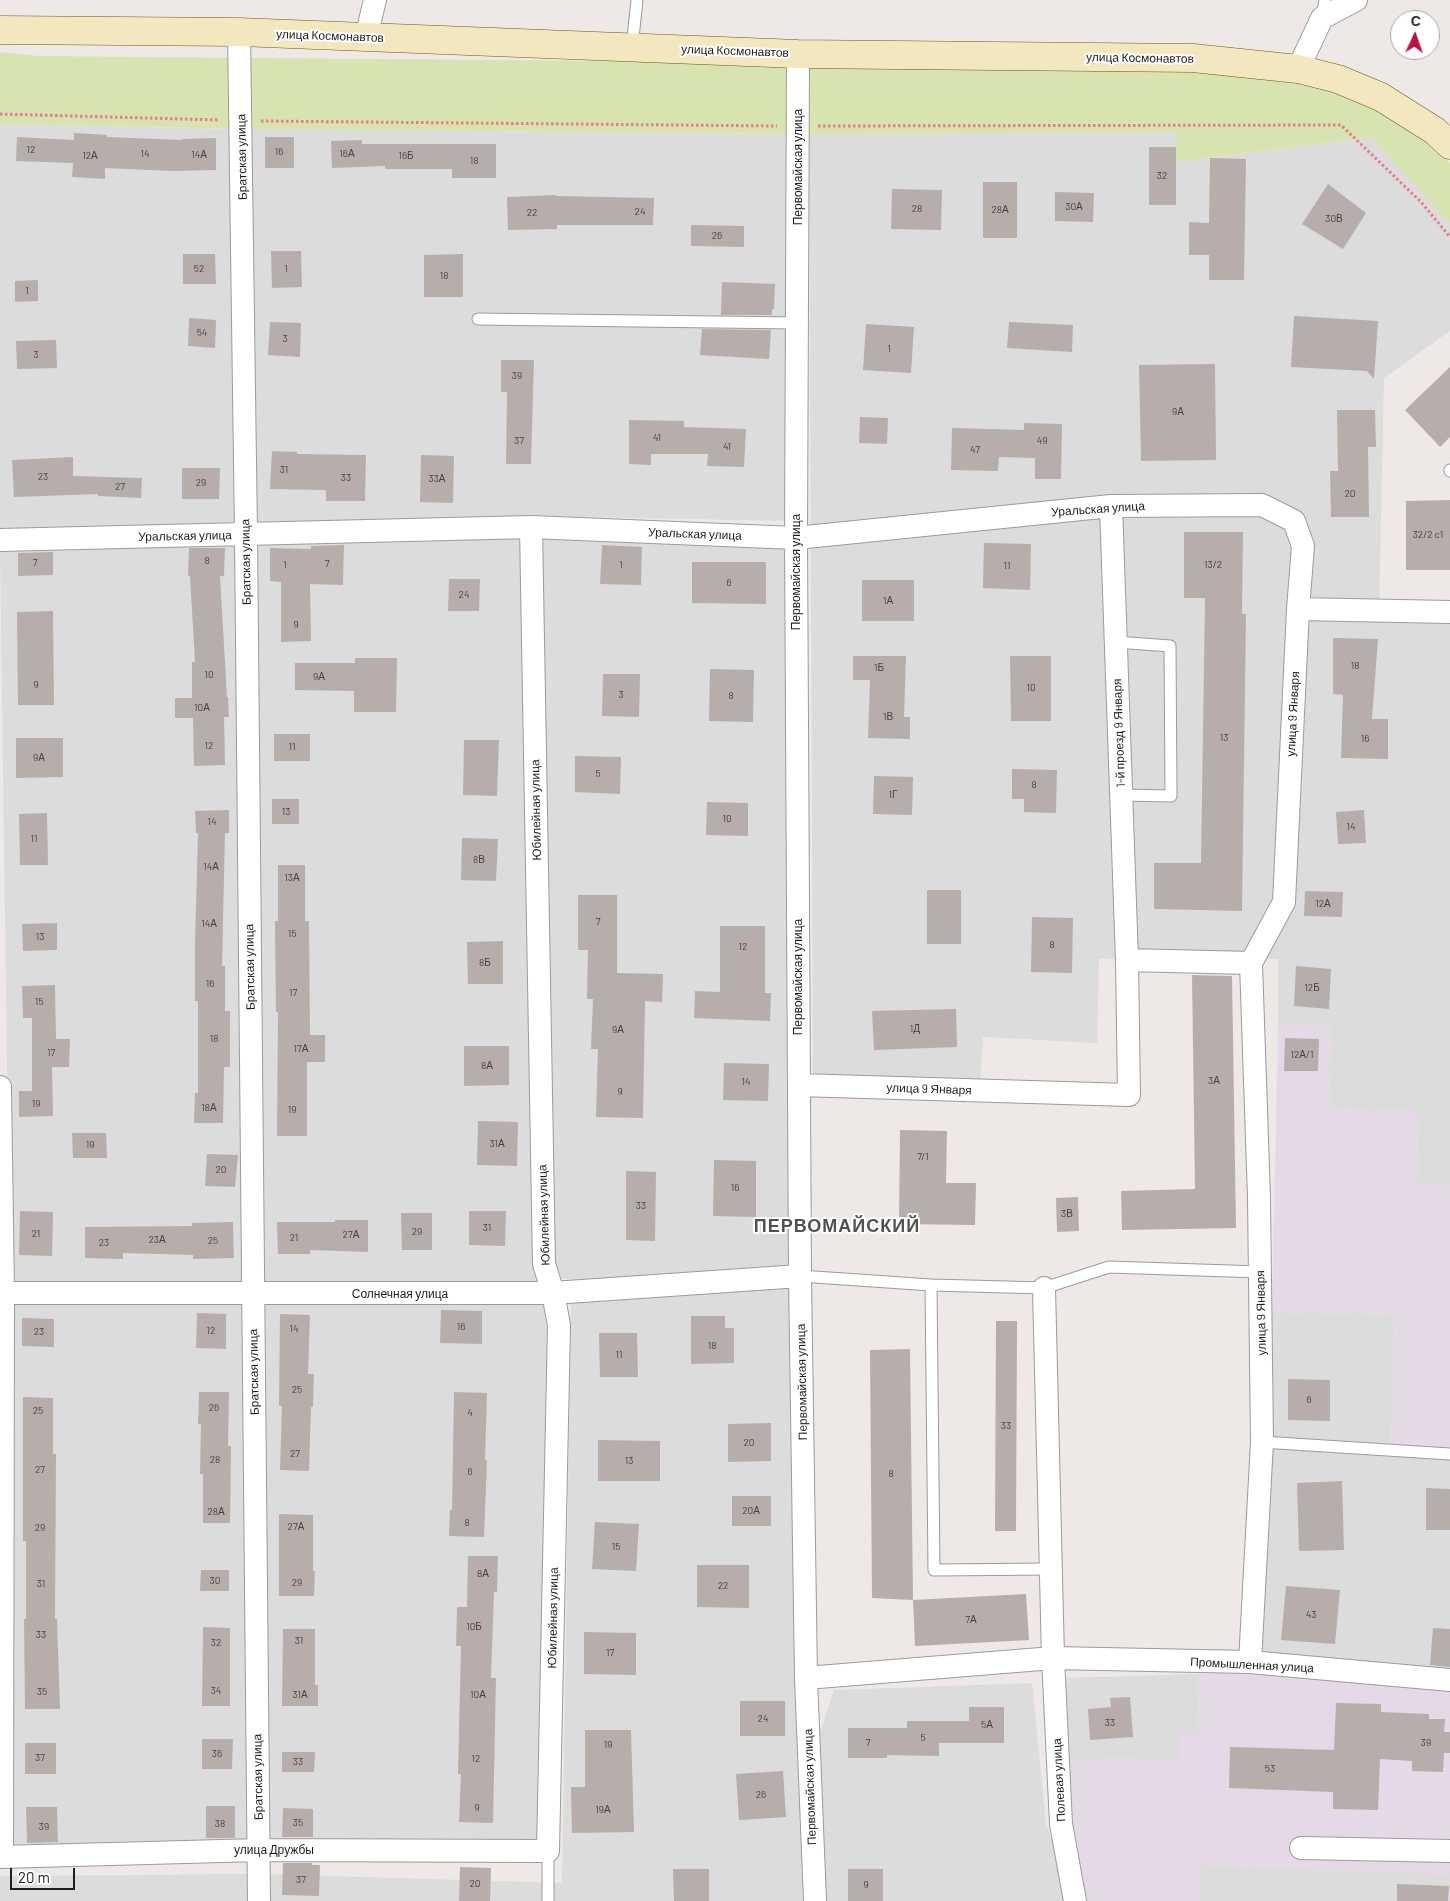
<!DOCTYPE html>
<html>
<head>
<meta charset="utf-8">
<style>
  body { margin:0 }
  #map { position:relative; width:1450px; height:1901px; overflow:hidden; background:#eee9e6; font-family:Barlow,sans-serif }
  canvas { display:block }
  .north { position:absolute; left:1390px; top:10px; width:50px; height:50px; box-sizing:border-box; background:#fff; border:1px solid #a5a5a5; border-radius:50%; rotate:3deg; font-size:14px; font-weight:700; line-height:20px; text-align:center; color:#1e1e1e }
  .north::after { content:''; display:block; margin:auto; width:18px; height:22px; background:#ba1343; clip-path:polygon(50% 0,100% 100%,50% 72%,0 100%) }
  .scale { position:absolute; left:10px; top:1868px; width:65px; height:22px; box-sizing:border-box; border:2px solid #1e1e1e; border-top:0; padding-left:6px; font-size:15px; line-height:18px; white-space:nowrap; color:#1e1e1e; -webkit-text-stroke:4px #fff; paint-order:stroke }
</style>
</head>
<body>
<div id="map">
<canvas width="1450" height="1901"></canvas>
<div class="north">С</div>
<div class="scale">20 m</div>
</div>
<script>
const context = document.querySelector('canvas').getContext('2d');
context.lineJoin = 'round';
function fillPath(path, color) { context.fillStyle = color; context.fill(path, 'evenodd'); }
const poly = rows => new Path2D(rows.map(r => 'M' + r).join(''));
function trace(path, color, width, dash) { context.strokeStyle = color; context.lineWidth = width; context.lineCap = dash ? 'butt' : 'round'; context.setLineDash(dash || []); context.stroke(path); }
function drawText(font, color, halo, rows, align = 'center') {
  context.font = font + ' Barlow,sans-serif'; context.lineWidth = 4; context.setLineDash([]); context.textBaseline = 'middle'; context.strokeStyle = halo; context.fillStyle = color; for (const [text, x, y, turn = 0] of rows) {
    context.save(); context.translate(x, y); context.rotate((+turn || 0) * Math.PI / 180); context.textAlign = isNaN(turn) ? turn : align; if (halo) context.strokeText(text, 0, 0); context.fillText(text, 0, 0); context.restore();
  }
}
const residential = poly([
  [0,124,234,129,239,526,0,532],
  [250,129,791,134,789,521,531,516,254,526],
  [1176,132,1176,162,1372,137,1450,224,1450,331,1384,378,1379,607,1450,609,1450,1186,1417,1186,1418,1111,1329,1109,1331,1026,1278,1025,1278,959,1099,959,1097,1043,983,1037,980,1087,813,1075,809,134],
  [525,534,538,1285,263,1287,256,545],
  [540,538,787,545,790,1269,610,1282,555,1278],
  [238,544,247,1287,10,1284,0,547],
  [790,1285,806,1901,265,1901,265,1874,562,1883,571,1303],
  [12,1302,246,1303,251,1859,11,1862],
  [547,1302,545,1863,269,1857,263,1303],
  [1272,1312,1395,1315,1391,1445,1450,1448,1450,1673,1261,1657],
  [1199,1674,1198,1734,1179,1760,1064,1759,1062,1678],
  [1032,1683,1046,1824,1060,1861,1068,1901,823,1901,818,1739,834,1690],
  [1201,1865,1450,1874,1450,1901,1200,1901],
  [251,1874,251,1901,0,1901,0,1876]
]);
const industrial = poly([
  [1278,1025,1331,1026,1329,1109,1418,1111,1417,1186,1450,1186,1450,1448,1391,1445,1395,1315,1272,1312],
  [1250,1672,1450,1689,1450,1874,1202,1865,1200,1901,1083,1901,1076,1859,1064,1759,1179,1760,1179,1734,1198,1734,1199,1674]
]);
const grass = poly([
  [0,52,39,56,1074,65,1228,72,1307,82,1361,102,1414,130,1450,163,1450,224,1371,137,1176,162,1176,132,809,134,250,129,0,124]
]);
const building = poly([
  [74,133,107,135,107,137,182,140,182,139,216,138,216,170,172,171,105,168,105,179,72,177,73,163,16,161,17,137,74,140],
  [265,137,294,137,294,168,265,168],
  [362,140,362,144,496,144,496,178,452,178,452,169,385,169,385,166,332,168,331,141],
  [1149,147,1176,147,1176,205,1149,205],
  [1210,158,1246,159,1244,280,1209,280,1209,255,1189,255,1189,222,1209,223],
  [983,182,1017,182,1017,238,983,238],
  [1328,184,1366,213,1343,249,1302,224],
  [892,189,942,190,941,230,891,229],
  [1055,192,1094,193,1093,222,1055,221],
  [556,195,556,196,654,198,653,225,557,225,557,229,508,230,507,197],
  [691,225,744,226,744,247,691,246],
  [271,251,301,251,302,287,272,288],
  [183,254,215,254,216,284,183,284],
  [463,254,463,297,424,297,424,255],
  [38,280,38,301,15,302,15,281],
  [722,282,775,284,774,309,772,309,772,315,721,315],
  [1294,316,1378,321,1374,379,1367,371,1291,367],
  [189,318,216,320,215,348,188,346],
  [270,322,301,323,300,357,268,355],
  [1009,322,1073,325,1072,352,1007,348],
  [866,324,914,327,911,373,863,370],
  [702,329,771,330,769,359,700,355],
  [56,340,57,368,17,369,16,341],
  [501,360,534,360,531,464,506,464,507,392,501,392],
  [1215,364,1216,460,1141,461,1139,365],
  [1450,367,1450,437,1440,447,1405,410],
  [1337,410,1375,410,1376,447,1368,447,1369,517,1331,517,1330,471,1338,471],
  [860,417,888,418,887,444,859,443],
  [629,420,684,421,684,427,746,429,744,467,707,466,708,454,651,454,651,465,629,464],
  [1024,423,1062,424,1061,479,1035,479,1035,458,999,457,998,471,951,470,952,428,1024,430],
  [272,451,297,452,297,454,366,455,365,501,326,501,326,490,270,489],
  [421,455,454,456,453,503,420,502],
  [73,457,73,476,142,478,141,498,98,496,98,494,14,497,12,460],
  [182,468,220,468,219,499,182,499],
  [1450,500,1450,570,1406,570,1406,501],
  [1184,532,1243,532,1242,614,1246,614,1242,911,1154,909,1154,863,1201,863,1205,598,1184,598],
  [984,543,1031,544,1030,590,983,588],
  [344,545,343,585,310,584,311,641,281,642,281,582,270,581,270,548,311,549,311,546],
  [602,545,642,547,641,585,600,584],
  [189,548,225,548,224,576,220,576,227,697,228,697,229,717,224,717,225,765,194,766,193,718,175,718,175,698,192,698,192,662,195,662,190,576,188,576],
  [53,552,53,575,18,576,18,553],
  [692,562,766,562,766,604,692,603],
  [449,579,480,579,479,611,448,611],
  [862,580,914,580,914,621,862,621],
  [53,611,54,705,18,705,17,612],
  [1333,638,1378,639,1372,719,1388,719,1388,759,1341,758,1343,695,1333,694],
  [853,656,906,656,904,717,910,717,910,739,868,738,870,680,853,680],
  [1010,656,1051,656,1051,721,1011,721],
  [355,658,397,658,396,712,354,712,354,691,295,690,295,663,355,663],
  [710,669,754,670,753,722,709,721],
  [603,674,640,674,639,717,602,716],
  [274,734,310,734,310,761,274,761],
  [16,738,63,738,63,777,16,778],
  [464,740,499,740,497,796,463,795],
  [575,756,621,757,620,794,575,792],
  [1012,769,1057,770,1056,813,1024,812,1024,799,1012,799],
  [874,776,913,777,912,815,873,814],
  [272,799,299,799,299,824,272,824],
  [707,802,748,803,748,836,706,835],
  [229,810,229,833,225,833,222,966,225,966,225,1011,230,1011,230,1067,224,1067,223,1123,194,1123,195,1093,198,1093,198,1001,195,1001,195,943,198,833,196,833,195,811],
  [1364,810,1366,843,1338,844,1336,812],
  [47,813,48,865,20,865,19,814],
  [462,838,498,839,496,881,461,880],
  [278,865,305,865,305,921,309,921,310,1035,325,1035,325,1062,307,1062,307,1136,277,1136,278,1012,276,1012,275,921,278,921],
  [927,890,961,890,961,944,927,944],
  [1305,891,1343,892,1342,917,1304,916],
  [578,895,617,895,617,973,663,974,662,1002,645,1001,643,1118,596,1117,598,1049,591,1049,593,999,587,999,588,950,578,950],
  [1032,917,1073,918,1072,973,1031,972],
  [57,923,57,950,23,951,22,924],
  [720,926,765,926,765,993,771,993,770,1021,694,1018,695,991,720,992],
  [503,941,503,984,468,984,467,942],
  [1296,966,1331,969,1329,1009,1294,1006],
  [1192,975,1232,976,1236,1228,1122,1230,1121,1191,1195,1189],
  [55,985,56,1039,70,1039,69,1067,52,1067,53,1116,19,1117,19,1091,32,1091,32,1018,23,1018,22,986],
  [956,1009,957,1047,874,1050,872,1011],
  [1285,1038,1319,1039,1318,1071,1284,1071],
  [464,1046,509,1046,509,1085,464,1086],
  [724,1063,769,1064,768,1101,723,1100],
  [478,1121,518,1122,517,1166,477,1165],
  [900,1130,947,1131,946,1183,976,1183,975,1225,899,1224],
  [72,1133,106,1133,107,1158,73,1158],
  [207,1154,238,1155,235,1187,205,1186],
  [714,1160,756,1161,756,1217,713,1216],
  [626,1171,656,1172,655,1241,626,1240],
  [1078,1197,1079,1231,1057,1232,1056,1198],
  [20,1211,53,1212,52,1256,19,1255],
  [469,1211,506,1211,505,1246,469,1245],
  [401,1213,432,1213,432,1250,402,1250],
  [335,1220,368,1220,368,1252,310,1250,310,1254,278,1254,277,1222,335,1222],
  [233,1222,234,1258,193,1259,193,1255,123,1253,123,1259,85,1258,85,1227,192,1226,192,1223],
  [441,1310,482,1311,482,1344,440,1343],
  [197,1313,226,1314,226,1349,196,1348],
  [280,1314,310,1315,308,1374,314,1374,313,1407,311,1407,309,1471,280,1470,282,1406,279,1406],
  [691,1316,725,1316,725,1328,734,1328,734,1363,691,1364],
  [22,1318,54,1319,54,1347,22,1346],
  [996,1321,1017,1321,1016,1531,995,1531],
  [599,1333,637,1333,638,1377,600,1377],
  [910,1349,913,1600,872,1598,870,1350],
  [1288,1379,1330,1380,1330,1421,1288,1420],
  [199,1392,229,1392,228,1446,231,1446,230,1523,203,1523,203,1474,200,1474,201,1424,198,1424],
  [454,1392,487,1393,485,1460,487,1460,484,1537,449,1536,450,1510,452,1510],
  [23,1397,53,1398,53,1454,56,1454,55,1619,57,1619,60,1709,25,1709,24,1619,26,1619,26,1541,23,1541],
  [771,1423,771,1461,728,1462,728,1424],
  [598,1440,660,1441,660,1481,598,1481],
  [1342,1481,1344,1550,1299,1551,1297,1483],
  [1426,1488,1450,1489,1450,1530,1426,1530],
  [732,1496,771,1496,771,1526,732,1526],
  [279,1514,313,1515,313,1571,315,1571,314,1596,279,1596],
  [595,1522,639,1524,636,1571,592,1569],
  [468,1556,498,1556,497,1592,494,1592,491,1678,496,1678,493,1823,459,1822,461,1774,458,1774,461,1646,456,1646,457,1607,467,1607],
  [697,1565,749,1565,749,1608,697,1607],
  [201,1570,229,1570,229,1591,200,1591],
  [1286,1586,1340,1590,1335,1644,1281,1640],
  [1026,1594,1029,1640,915,1646,913,1600],
  [203,1627,230,1628,230,1706,202,1706],
  [1433,1628,1450,1629,1450,1667,1430,1665],
  [283,1629,315,1629,315,1685,318,1685,318,1706,282,1706],
  [584,1632,636,1633,636,1675,584,1674],
  [1130,1697,1133,1737,1090,1740,1088,1709,1111,1707,1110,1698],
  [740,1701,785,1701,785,1736,740,1736],
  [1336,1703,1381,1704,1381,1712,1429,1714,1429,1719,1445,1719,1444,1732,1450,1732,1450,1753,1444,1753,1443,1772,1412,1771,1412,1761,1380,1759,1378,1810,1333,1809,1333,1792,1229,1788,1230,1747,1334,1750],
  [969,1707,1004,1707,1004,1743,939,1743,939,1756,887,1755,887,1758,848,1758,848,1728,907,1728,907,1721,969,1721],
  [585,1730,631,1730,634,1832,572,1833,571,1787,585,1787],
  [202,1739,233,1739,232,1769,202,1769],
  [25,1743,56,1743,56,1774,25,1774],
  [282,1752,315,1752,314,1772,282,1772],
  [783,1771,786,1817,739,1820,736,1774],
  [206,1806,235,1806,235,1838,206,1838],
  [26,1807,57,1807,58,1842,27,1843],
  [283,1808,313,1809,313,1837,282,1837],
  [283,1863,312,1863,312,1865,320,1865,319,1896,282,1895],
  [460,1867,491,1868,490,1901,459,1901],
  [673,1869,709,1869,709,1901,674,1901],
  [848,1869,883,1869,883,1901,848,1901],
  [1397,1884,1449,1886,1448,1901,1397,1901]
]);
const path = poly([
  [0,114,220,120],
  [261,121,777,126],
  [818,126,1341,125,1421,202,1450,237]
]);
const service = poly([
  [1322,18,1325,0],
  [632,47,637,0],
  [478,319,797,323],
  [1450,470,1450,471],
  [1116,642,1170,646,1171,796,1121,795],
  [800,1276,931,1285],
  [1262,1442,1450,1454],
  [1051,1569,934,1570,931,1285,1044,1288,1109,1267,1260,1272],
  [548,1901,548,1851]
]);
const minor = poly([
  [239,32,246,534,259,1901],
  [366,37,375,0],
  [798,54,796,538,800,1276,806,1678,815,1901],
  [1298,69,1322,18,1356,0],
  [1111,506,1127,960],
  [0,540,531,527,796,538,1111,506,1262,505,1294,521,1303,546,1298,609],
  [1251,963,1284,902,1298,609,1450,612],
  [799,1085,1129,1095,1127,960,1251,963,1259,1198,1262,1442,1250,1662],
  [0,1087,3,1293,2,1857],
  [1044,1288,1053,1658,1061,1824,1075,1901],
  [0,1293,553,1293,800,1276],
  [806,1678,1053,1658,1250,1662,1450,1680],
  [1301,1848,1450,1851],
  [0,1857,259,1850,548,1851,559,1325,553,1293,544,1264,531,527]
]);
const secondary = poly([
  [0,30,239,32,798,54,1193,58,1298,69,1338,79,1381,97,1435,131,1450,145]
]);
const numberNames = [
  ["12",31,150],
  ["16",279,152],
  ["14",145,154],
  ["16А",347,154],
  ["14А",199,155],
  ["12А",90,156],
  ["16Б",406,156],
  ["18",474,161],
  ["32",1162,176],
  ["30А",1074,207],
  ["28",917,209],
  ["28А",1000,210],
  ["24",640,212],
  ["22",532,213],
  ["30В",1334,219],
  ["26",717,236],
  ["52",199,269],
  ["1",286,269],
  ["18",444,276],
  ["1",27,291],
  ["54",202,333],
  ["3",285,339],
  ["1",889,349],
  ["3",36,355],
  ["39",517,376],
  ["9А",1178,412],
  ["41",657,438],
  ["37",519,441],
  ["49",1042,441],
  ["41",727,447],
  ["47",975,450],
  ["31",284,470],
  ["23",43,477],
  ["33",346,478],
  ["33А",437,479],
  ["29",201,483],
  ["27",120,487],
  ["20",1350,494],
  ["32/2 c1",1428,535],
  ["8",207,561],
  ["7",35,563],
  ["7",327,564],
  ["1",285,565],
  ["1",621,565],
  ["13/2",1213,565],
  ["11",1007,566],
  ["6",729,583],
  ["24",464,595],
  ["1А",888,601],
  ["9",296,625],
  ["18",1355,666],
  ["1Б",879,668],
  ["10",209,675],
  ["9А",319,677],
  ["9",36,685],
  ["10",1031,688],
  ["3",621,695],
  ["8",731,696],
  ["10А",202,708],
  ["1В",888,717],
  ["13",1224,738],
  ["16",1365,739],
  ["12",209,746],
  ["11",292,747],
  ["9А",39,758],
  ["5",598,774],
  ["8",1034,785],
  ["1Г",893,795],
  ["13",286,812],
  ["10",727,819],
  ["14",212,822],
  ["14",1351,827],
  ["11",34,839],
  ["8В",479,860],
  ["14А",211,867],
  ["13А",292,878],
  ["12А",1323,904],
  ["7",598,922],
  ["14А",209,924],
  ["15",292,934],
  ["13",40,937],
  ["8",1052,945],
  ["12",743,947],
  ["8Б",485,963],
  ["16",210,984],
  ["12Б",1312,988],
  ["17",293,993],
  ["15",39,1002],
  ["1Д",915,1029],
  ["9А",618,1030],
  ["18",214,1039],
  ["17А",301,1049],
  ["17",51,1053],
  ["12А/1",1302,1055],
  ["8А",487,1066],
  ["3А",1214,1081],
  ["14",746,1082],
  ["9",620,1092],
  ["19",36,1104],
  ["18А",209,1108],
  ["19",292,1110],
  ["31А",497,1144],
  ["19",90,1145],
  ["7/1",923,1157],
  ["20",221,1170],
  ["16",735,1188],
  ["33",641,1206],
  ["3В",1067,1214],
  ["31",487,1228],
  ["29",417,1232],
  ["21",36,1234],
  ["27А",351,1235],
  ["21",294,1238],
  ["23А",157,1240],
  ["25",213,1241],
  ["23",104,1243],
  ["16",461,1327],
  ["14",294,1329],
  ["12",211,1331],
  ["23",39,1332],
  ["18",712,1346],
  ["11",619,1355],
  ["25",297,1390],
  ["6",1309,1400],
  ["26",214,1408],
  ["25",38,1411],
  ["4",470,1413],
  ["33",1006,1426],
  ["20",749,1443],
  ["27",295,1454],
  ["28",215,1460],
  ["13",629,1461],
  ["27",40,1470],
  ["6",470,1472],
  ["8",891,1474],
  ["20А",751,1511],
  ["28А",216,1512],
  ["8",467,1523],
  ["27А",296,1527],
  ["29",40,1528],
  ["15",616,1547],
  ["8А",483,1574],
  ["30",215,1581],
  ["29",297,1583],
  ["31",41,1584],
  ["22",723,1586],
  ["43",1311,1615],
  ["7А",971,1620],
  ["10Б",474,1627],
  ["33",41,1635],
  ["31",299,1641],
  ["32",216,1643],
  ["17",610,1653],
  ["34",216,1691],
  ["35",42,1692],
  ["31А",300,1695],
  ["10А",478,1695],
  ["24",763,1719],
  ["33",1110,1723],
  ["5А",987,1725],
  ["5",923,1738],
  ["7",868,1743],
  ["39",1426,1743],
  ["19",608,1745],
  ["36",217,1754],
  ["37",40,1758],
  ["12",476,1759],
  ["33",298,1762],
  ["53",1270,1769],
  ["26",761,1795],
  ["9",477,1808],
  ["19А",603,1810],
  ["35",298,1823],
  ["38",220,1824],
  ["39",44,1827],
  ["37",301,1880],
  ["20",475,1884],
  ["9",866,1885]
];
const streetNames = [
  ["улица Космонавтов",330,36,2],
  ["улица Космонавтов",735,51,2],
  ["улица Космонавтов",1140,58,1],
  ["Братская улица",242,157,-91],
  ["Первомайская улица",798,167,-90],
  ["Уральская улица",1098,509,-4],
  ["Уральская улица",695,534,2],
  ["Уральская улица",185,536,-1],
  ["Братская улица",246,562,-91],
  ["Первомайская улица",796,572,-90],
  ["улица 9 Января",1293,714,-87],
  ["1-й проезд 9 Января",1119,733,-92],
  ["Юбилейная улица",536,810,-91],
  ["Братская улица",250,967,-91],
  ["Первомайская улица",798,977,-90],
  ["улица 9 Января",929,1089,2],
  ["Юбилейная улица",544,1215,-92],
  ["Солнечная улица",400,1294],
  ["улица 9 Января",1261,1313,-91],
  ["Братская улица",254,1372,-91],
  ["Первомайская улица",802,1382,-91],
  ["Юбилейная улица",553,1618,-89],
  ["Промышленная улица",1252,1665,3],
  ["Братская улица",258,1777,-91],
  ["Полевая улица",1059,1780,-93],
  ["Первомайская улица",810,1787,-92],
  ["улица Дружбы",274,1850]
];
const districtNames = [
  ["ПЕРВОМАЙСКИЙ",837,1226]
];
fillPath(residential, '#dcdcdc');
fillPath(industrial, '#e5d8e7');
fillPath(grass, '#d8e4b0');
fillPath(building, '#b7aeac');
trace(service, '#9b9b9b', 13);
trace(minor, '#9b9b9b', 24);
trace(secondary, '#6c5b0f', 29);
trace(path, '#ec798e', 3, [2.5, 2.5]);
trace(service, '#fff', 11);
trace(minor, '#fff', 22);
trace(secondary, '#f3e7bf', 28);
drawText('10px', '#444242', null, numberNames);
drawText('12px', '#1e1e1e', '#fff', streetNames);
context.letterSpacing = '1px';
drawText('bold 18px', '#515151', '#fff', districtNames);
context.letterSpacing = '0px';
</script>
</body>
</html>
